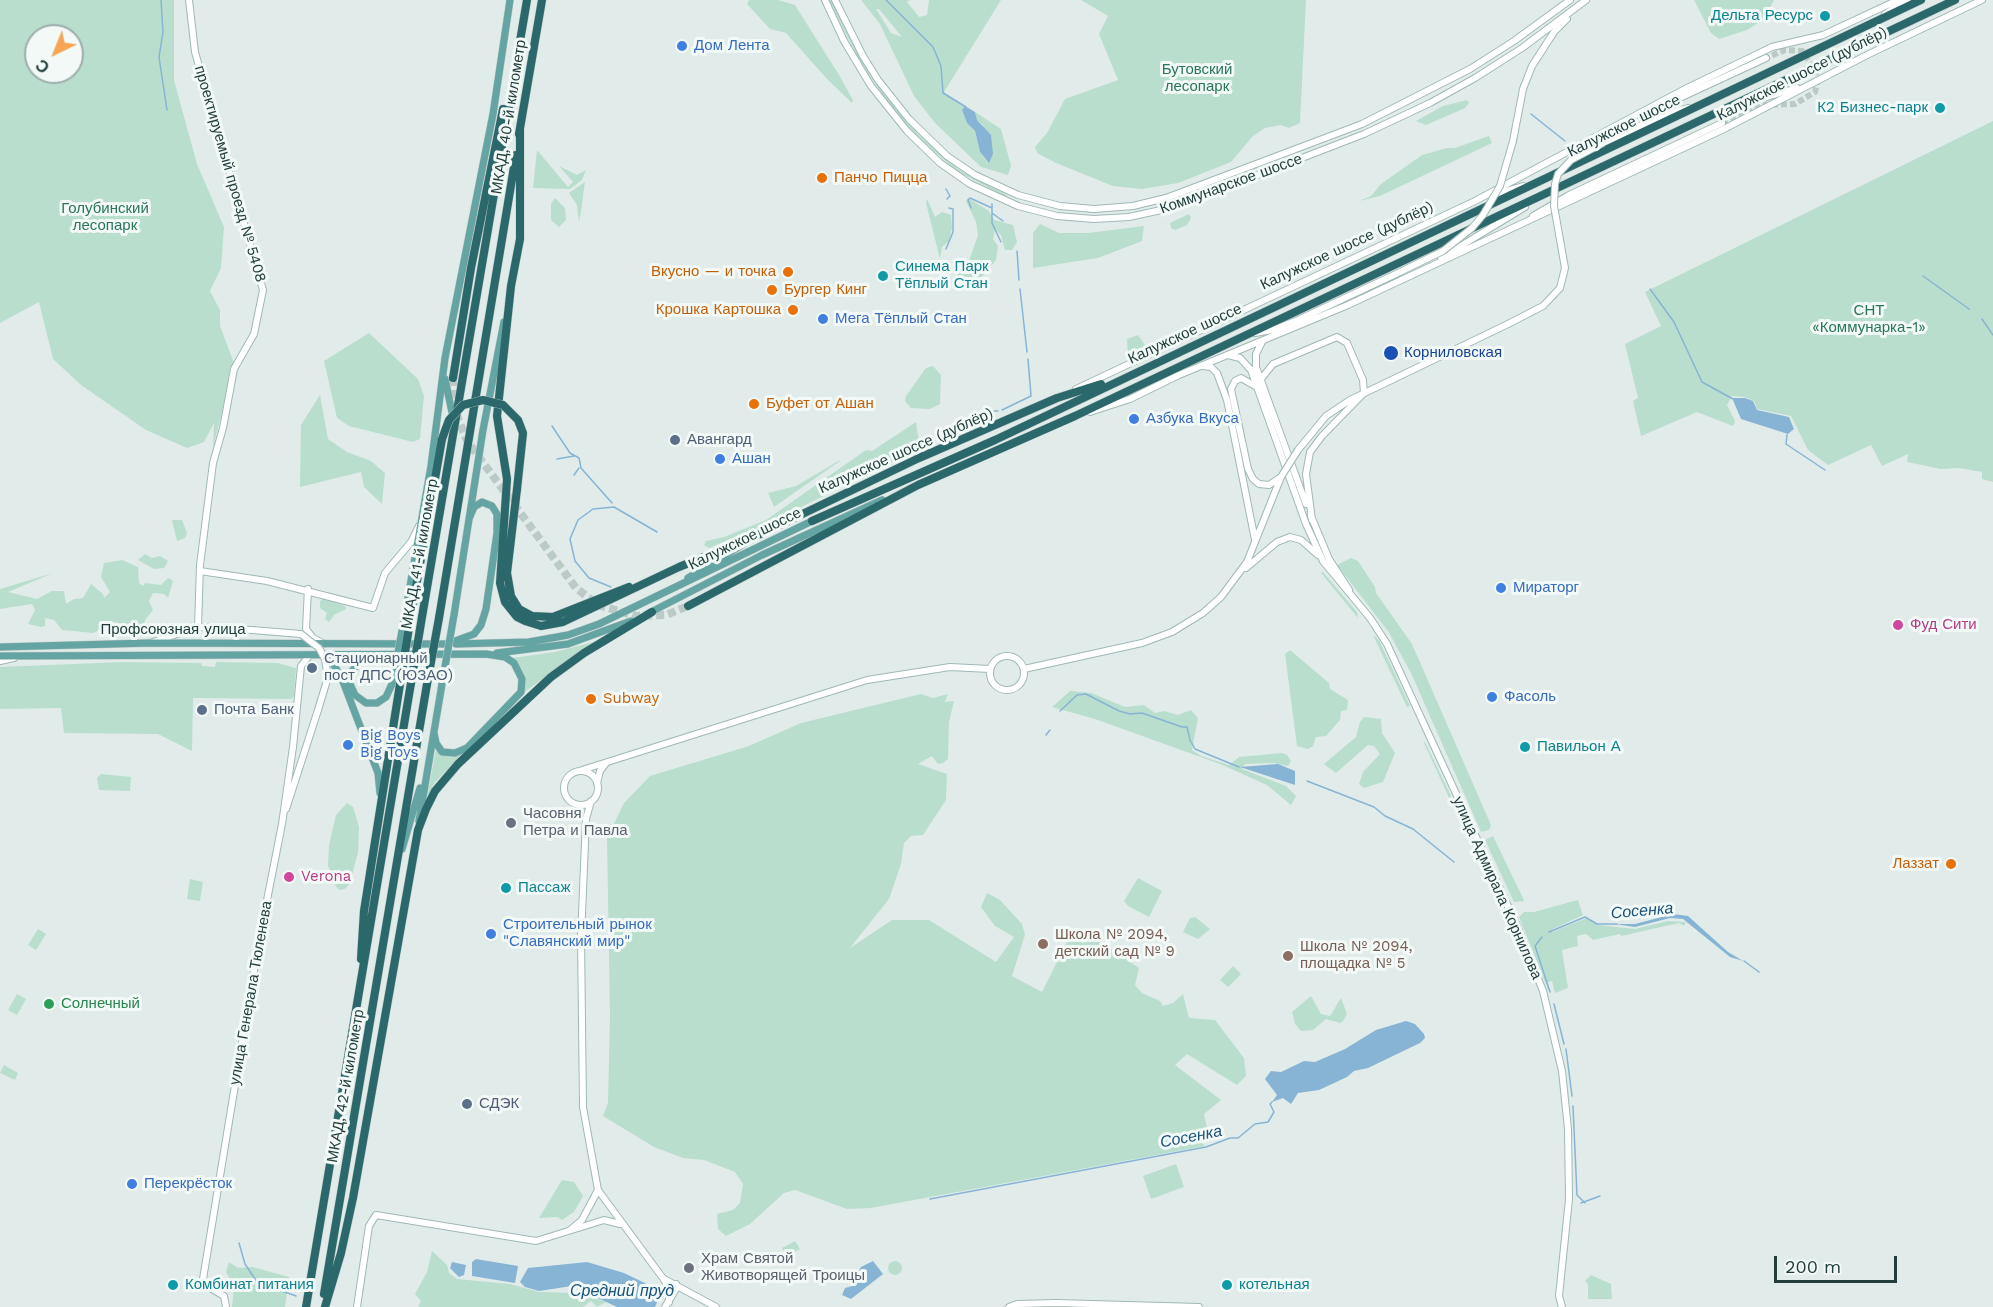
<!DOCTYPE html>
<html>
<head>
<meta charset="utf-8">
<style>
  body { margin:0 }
  #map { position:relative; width:1993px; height:1307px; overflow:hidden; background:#e1ecea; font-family:"Work Sans",sans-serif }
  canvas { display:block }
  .north { position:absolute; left:24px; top:24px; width:60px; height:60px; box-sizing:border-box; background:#f2f9f7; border:2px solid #9eaead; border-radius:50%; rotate:223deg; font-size:16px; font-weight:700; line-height:24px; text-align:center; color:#213e3d }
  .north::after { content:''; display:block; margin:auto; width:21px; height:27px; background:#f7a554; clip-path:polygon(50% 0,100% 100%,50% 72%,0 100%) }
  .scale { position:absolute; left:1774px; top:1256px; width:123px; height:27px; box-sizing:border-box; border:3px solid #213e3d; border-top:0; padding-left:8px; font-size:18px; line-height:21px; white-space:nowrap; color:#213e3d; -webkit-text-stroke:4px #f2f9f7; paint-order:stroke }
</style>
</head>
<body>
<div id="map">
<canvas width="1993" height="1307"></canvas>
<div class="north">С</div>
<div class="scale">200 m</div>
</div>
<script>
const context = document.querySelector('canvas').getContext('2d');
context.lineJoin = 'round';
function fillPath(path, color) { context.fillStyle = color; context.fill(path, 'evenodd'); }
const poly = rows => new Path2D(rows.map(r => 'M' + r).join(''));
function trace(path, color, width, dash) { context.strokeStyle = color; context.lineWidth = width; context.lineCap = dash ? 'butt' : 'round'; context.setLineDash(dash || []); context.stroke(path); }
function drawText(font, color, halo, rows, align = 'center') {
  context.font = font + ' "Work Sans",sans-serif'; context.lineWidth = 6; context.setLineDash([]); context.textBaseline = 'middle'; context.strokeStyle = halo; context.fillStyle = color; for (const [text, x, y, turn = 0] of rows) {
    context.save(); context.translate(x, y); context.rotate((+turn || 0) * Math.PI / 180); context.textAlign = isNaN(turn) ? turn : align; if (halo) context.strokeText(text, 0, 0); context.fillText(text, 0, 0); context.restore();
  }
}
const green = poly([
  [0,0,174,0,174,80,197,164,224,227,221,268,210,291,220,310,220,326,234,363,213,448,214,423,204,442,187,448,146,430,81,385,53,359,39,302,0,323],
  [36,36,72,36,72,72,36,72],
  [749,0,778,0,795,5,839,75,853,100,852,103,827,79,786,33,770,29,747,4],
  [829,0,832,0,849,37,876,83,918,134,958,169,1007,195,1006,197,957,171,916,136,887,101,859,60],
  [861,0,910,0,907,2,919,17,927,15,929,0,1001,0,944,92,965,106,962,110,967,123,975,131,980,152,988,163,983,125,977,120,975,112,1001,129,1011,166,1008,175,981,167,935,123,914,96,880,24],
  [876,9,879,9,902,37,891,33],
  [1081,0,1306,0,1300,123,1289,128,1281,125,1265,128,1253,136,1231,162,1178,183,1142,189,1113,186,1056,163,1037,153,1035,147,1047,133,1065,99,1118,80,1099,34,1108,16],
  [1694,0,1774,0,1763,20,1747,30,1719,39,1711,33],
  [1467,100,1469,103,1465,108,1426,125,1416,121,1443,106],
  [1993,121,1993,482,1982,479,1982,472,1959,468,1941,469,1907,462,1908,454,1882,466,1871,445,1828,465,1808,450,1791,416,1757,409,1754,401,1745,397,1732,396,1727,405,1735,421,1733,426,1697,412,1641,436,1633,401,1638,398,1625,344,1661,326,1645,292],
  [1489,136,1492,143,1380,196,1359,201,1371,196,1381,184,1422,155,1447,148,1455,148],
  [537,150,568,187,573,182,559,166,577,175,586,170,582,180,570,189,533,188],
  [585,182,581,211,579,222,577,205,569,193],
  [555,198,565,208,566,220,559,227,551,220,551,204],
  [968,198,989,211,994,220,1013,225,1017,242,1012,250,1005,250,1001,235,995,229,993,239,998,246,996,260,974,286,960,282,957,274,968,264,978,235,976,222,966,201],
  [927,199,935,217,942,212,951,215,952,228,949,241,942,247,940,259,926,203],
  [1189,214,1191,218,1187,225,1175,230,1171,228,1170,223],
  [1040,224,1059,233,1088,233,1144,226,1142,241,1098,258,1033,268,1033,233],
  [369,333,418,379,424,396,420,439,413,442,349,426,337,418,324,361],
  [1138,335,1147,348,1128,357,1127,339],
  [933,366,941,375,940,404,930,409,911,408,905,401,906,396,926,368],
  [320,395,328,439,347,452,371,461,385,473,382,504,364,487,361,472,300,487,301,425],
  [916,422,920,449,760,527,709,548,704,545,706,541,724,537,766,520,866,450,872,451],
  [840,460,840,461,774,507,768,493,796,486],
  [172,520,182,520,187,533,185,538,177,541],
  [145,554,152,558,160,556,168,561,164,568,154,569,138,560],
  [1351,558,1358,561,1375,587,1376,593,1412,644,1491,825,1489,830,1481,832,1411,673,1388,631,1337,565],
  [122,560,138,567,139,583,143,586,145,583,161,585,168,578,173,581,168,598,164,594,153,593,149,601,153,610,145,620,144,628,125,629,125,624,108,621,103,628,93,633,62,630,54,620,45,618,45,626,41,627,28,624,35,610,32,604,0,609,0,589,53,573,8,592,37,599,52,591,64,591,66,604,74,599,83,598,91,584,103,594,104,598,110,592,101,577,104,563],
  [1323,572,1357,612,1358,618,1321,573],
  [325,598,345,606,346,609,334,615,329,622,325,619,327,613,320,608,320,601],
  [1373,635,1379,640,1410,706,1407,707],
  [601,640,575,656,523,693,523,673,512,658,555,652],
  [1290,650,1329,683,1330,689,1348,700,1347,710,1341,711,1340,720,1326,736,1316,737,1313,746,1308,749,1297,746,1285,654],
  [122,662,201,663,202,666,215,667,216,662,278,663,296,668,294,695,292,699,193,698,192,751,158,734,64,733,61,708,0,709,0,667],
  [1070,691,1091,693,1125,707,1144,705,1155,713,1164,711,1178,715,1191,710,1198,718,1192,750,1201,756,1229,765,1239,757,1282,753,1287,755,1291,761,1288,766,1274,763,1245,764,1242,769,1286,786,1296,796,1291,805,1267,785,1220,764,1095,719,1052,707],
  [921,694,933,698,948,694,945,702,954,701,949,722,948,759,943,763,938,764,932,756,918,764,947,774,946,800,923,835,911,836,904,843,901,864,889,899,850,948,892,920,929,920,996,962,1014,937,995,926,981,907,987,893,1000,900,1022,924,1025,935,1012,976,1042,992,1066,944,1075,935,1082,943,1095,940,1102,943,1139,968,1135,985,1142,993,1160,1001,1163,1006,1173,1003,1183,994,1189,1018,1215,1020,1244,1058,1246,1076,1237,1085,1187,1054,1175,1065,1221,1100,1204,1114,1207,1128,1200,1142,1205,1146,871,1208,847,1209,795,1190,784,1193,750,1224,726,1236,718,1229,717,1214,733,1210,740,1203,743,1184,735,1172,704,1160,683,1158,654,1147,603,1116,608,1103,610,1016,607,838,624,803,650,776,749,746,801,723],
  [1364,717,1381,719,1382,733,1395,753,1383,782,1364,788,1359,784,1363,772,1380,754,1374,746,1368,745,1336,773,1324,764,1356,737,1360,722],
  [1425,742,1452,798,1452,804,1424,743],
  [436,749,449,756,465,752,435,782,427,798],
  [101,774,131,777,130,791,99,790,97,778],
  [347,803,353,807,359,827,358,852,350,883,345,889,339,890,333,882,328,865,329,845,336,815],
  [1493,836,1522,896,1524,901,1514,902,1485,840],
  [1138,878,1162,891,1149,917,1128,906,1124,901],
  [190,879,203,882,200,901,187,899],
  [1578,900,1583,915,1551,930,1552,932,1587,918,1598,925,1635,929,1668,921,1686,922,1684,926,1679,923,1621,936,1620,934,1593,940,1586,934,1577,936,1578,946,1562,950,1568,988,1555,993,1552,981,1548,982,1549,992,1519,917,1524,912,1534,912],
  [1195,917,1210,929,1198,939,1183,932,1190,918],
  [38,929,46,934,36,950,28,945],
  [1233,966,1241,974,1228,987,1220,980],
  [17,994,26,999,17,1015,8,1010],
  [1311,996,1321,1014,1330,1016,1341,998,1347,1014,1343,1021,1340,1023,1326,1019,1313,1030,1301,1031,1295,1024,1292,1012],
  [4,1065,18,1073,15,1080,0,1073],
  [1176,1164,1184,1187,1151,1199,1143,1176],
  [562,1180,574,1182,583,1196,574,1212,562,1220,557,1217,539,1218],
  [795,1241,800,1249,786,1257,782,1248],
  [432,1251,447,1265,449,1273,457,1279,510,1284,539,1292,583,1293,606,1302,597,1307,591,1301,583,1307,418,1307,421,1301,415,1294,427,1272],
  '888 1268a7 7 0 1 1 14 0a7 7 0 1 1-14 0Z',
  [229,1262,238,1268,252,1267,289,1277,285,1307,232,1307,234,1287,226,1272],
  [1591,1275,1611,1284,1612,1299,1588,1299,1588,1284,1585,1281]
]);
const water = poly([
  [965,106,975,112,977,120,991,135,993,154,989,163,980,152,975,131,967,123,962,110],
  [1732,398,1745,398,1753,401,1757,410,1789,417,1794,429,1788,434,1741,419],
  [1278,764,1295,771,1295,785,1240,767],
  [1673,914,1688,916,1728,952,1743,961,1730,957,1683,919,1670,918,1635,927,1615,924,1635,924],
  [1406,1021,1415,1024,1424,1034,1425,1038,1420,1043,1368,1068,1354,1071,1347,1077,1319,1090,1298,1093,1291,1104,1283,1098,1272,1102,1277,1095,1265,1079,1271,1071,1281,1072,1304,1061,1315,1062,1345,1049,1376,1030],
  [476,1259,518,1266,515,1283,472,1276,472,1262],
  [873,1261,883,1274,851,1299,842,1295,845,1288,856,1285,855,1277,861,1267],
  [452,1262,466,1265,464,1275,459,1277,450,1268],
  [587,1262,624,1273,653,1287,660,1296,655,1307,617,1307,572,1286,539,1291,525,1287,520,1282,528,1268]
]);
const stream = poly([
  [161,0,163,32,159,57,167,110],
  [886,0,933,47,941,66,943,93,966,107],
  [1531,114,1565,141],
  [946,189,950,196,947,199],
  [992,204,992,223,1001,242],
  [971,208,968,200,970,198,992,208],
  [992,213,1003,221],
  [946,249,953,232,953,209,949,208],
  [1017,251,1019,280],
  [1923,276,1969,309],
  [1020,289,1027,352],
  [1650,289,1674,322,1702,382,1733,399],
  [1982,319,1993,335],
  [1002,410,1031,396,1028,359],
  [964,425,993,411,998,411],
  [552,426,570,453,579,458,581,468,612,503],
  [1787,435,1786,444,1825,470],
  [557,459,574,456],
  [574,475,579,468],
  [611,587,589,578,575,561,570,539,578,520,593,509,614,507,657,532],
  [1060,711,1077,695,1086,694,1119,711,1130,714,1142,713,1182,727,1187,727,1190,740,1195,749,1239,767],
  [1046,735,1050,730],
  [1307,781,1374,807,1385,816,1413,829,1454,862],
  [1549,932,1585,917,1597,924,1617,924],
  [1542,937,1535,946,1550,992],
  [1744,961,1759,972],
  [1554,1004,1564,1044],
  [1566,1049,1572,1096],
  [1573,1106,1577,1195,1585,1203],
  [930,1199,1206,1147,1230,1138,1238,1138,1255,1124,1268,1122,1274,1112,1270,1104,1272,1102],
  [1581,1203,1600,1196],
  [239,1243,245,1264,257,1282,296,1296]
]);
const secondaryTunnel = poly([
  [1722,123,1760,105,1795,104,1815,92,1817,84,1815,69,1802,51,1785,50,1766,58]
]);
const highwayTunnel = poly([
  [453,378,454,408,467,441,576,588,598,605,636,616,666,615,688,606]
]);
const secondary = poly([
  [189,0,195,52,263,290,254,334,234,369,223,428,213,463,200,565,198,627],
  [825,0,844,41,871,86,907,131,940,163,970,184,1018,206,1057,216,1094,219,1129,217,1175,207,1364,134,1430,103,1475,78,1522,48,1586,0],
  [835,0,863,56,878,80,909,119,947,156,975,175,1018,195,1060,206,1094,209,1133,206,1166,198,1362,124,1470,69,1514,41,1570,0],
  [1885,14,1907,0],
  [1740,105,1797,88],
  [1647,113,1766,58],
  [1513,141,1523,89,1532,66,1554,32,1567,19],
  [1603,143,1661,116,1688,108],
  [1493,195,1523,186],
  [1533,216,1569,195,1722,123],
  [1441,258,1525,207],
  [1255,333,1272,330,1298,320,1398,273],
  [1262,342,1256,354,1256,367,1306,504],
  [1228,355,1240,358,1251,370,1306,524,1323,561,1370,618,1387,644,1518,928,1543,991,1562,1071,1568,1129,1569,1199,1559,1296,1562,1307],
  [1203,366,1211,367,1217,373,1227,400,1255,540],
  [1261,379,1273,364,1337,337,1347,343,1363,380,1364,393,1322,436,1310,452,1306,474,1312,520],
  [1255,386,1241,378,1235,381,1231,389,1248,469,1253,479,1259,484,1269,485,1278,479],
  [1076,389,1475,201,1687,88,1772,47,1823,35,1898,0],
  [1090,412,1130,399,1179,375,1348,305,1722,130,1867,55,1982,0],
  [1298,450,1326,416,1350,400,1508,324],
  [1311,516,1329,559,1349,590],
  [1246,568,1277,542,1290,537,1301,540,1318,555],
  [200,571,267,581,373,608,385,573,411,542,419,526],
  [308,589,306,629,313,638,324,644],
  [150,643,198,627,252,630],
  '990 673a17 17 0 1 1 34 0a17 17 0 1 1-34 0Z',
  [0,661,14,658],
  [1024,669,1142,643,1172,632,1203,613,1221,597,1247,562,1281,477],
  [579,771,867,680,950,667,990,669],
  '564 788a17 17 0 1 1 34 0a17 17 0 1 1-34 0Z',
  [597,783,600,771,606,763],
  [591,801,586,819,581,937,583,1107,598,1190,665,1281,669,1293,669,1302],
  [286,809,318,710],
  [570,1230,582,1220,598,1190],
  [664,1279,716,1307],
  [226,1307,224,1296,205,1285,203,1279,258,946,282,824,293,747,301,666,309,656],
  [357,1307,369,1226,376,1215,536,1241,604,1220,620,1224],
  [665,1307,676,1289,676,1284],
  [1009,1307,1017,1304,1056,1303,1199,1307]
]);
const primary = poly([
  [445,379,453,417],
  [688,578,747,542],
  [647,614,762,555,882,500],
  [405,615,431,466,445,358,493,114,510,0],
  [454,615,483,430,504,322],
  [456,644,529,642,568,635,599,624,812,521],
  [0,647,150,643,447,644,474,634,481,625,486,609,497,533,497,514,492,506,482,502,474,507,469,519],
  [497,653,568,644,631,621],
  [0,656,486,654,505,657,514,663,522,679,521,692,467,748,455,753,442,752,436,743,434,733],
  [324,657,331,660,342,679,378,773,380,793],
  [375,658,360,662,351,672,349,682,355,695,366,703,377,703,386,697,392,684],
  [419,821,442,684],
  [402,849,420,788]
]);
const highway = poly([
  [520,129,520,239,511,286,497,416,507,479,500,583,505,602,517,617,525,621,541,626,563,622,679,567,765,532,919,458,1057,398,1101,384],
  [519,134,542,0],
  [453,378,471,268,503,109],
  [517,489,507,573,511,596,519,609,532,616,553,617,629,587],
  [812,521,995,440,1921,0],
  [688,606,918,485,1075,416,1955,0],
  [411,615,442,439],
  [422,617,527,0],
  [439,618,516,155],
  [361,959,364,911,400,684],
  [324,1294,427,684],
  [306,1307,411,683],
  [325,1307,341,1253,353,1198,418,830,426,809,435,791,458,764,551,677,584,653,652,612]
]);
const secondaryBridge = poly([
  [1398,273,1443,251,1472,228,1483,215,1500,186,1513,141],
  [1508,324,1543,306,1560,288,1565,268,1554,206,1555,184,1558,174,1571,160,1603,143],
  [1281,477,1298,450],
  [252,630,301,634,319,648,325,659,328,677,318,710]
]);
const primaryBridge = poly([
  [392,684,405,615],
  [442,684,454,615]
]);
const highwayBridge = poly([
  [442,439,449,420,463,405,483,400,503,405,518,420,523,433,517,489],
  [411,683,422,617],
  [400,684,411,615],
  [427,684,439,618]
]);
const markers = [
  [1825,16,6,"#0f9aa8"],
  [682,46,6,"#3f7fe0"],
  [1940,108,6,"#0f9aa8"],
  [822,178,6,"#e8710a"],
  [788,272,6,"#e8710a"],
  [883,276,6,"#0f9aa8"],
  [772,290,6,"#e8710a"],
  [793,310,6,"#e8710a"],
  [823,319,6,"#3f7fe0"],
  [1391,353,8,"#1a4fb4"],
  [754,404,6,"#e8710a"],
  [1134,419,6,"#3f7fe0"],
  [675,440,6,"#5c6f8a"],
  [720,459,6,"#3f7fe0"],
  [1501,588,6,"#3f7fe0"],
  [1898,625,6,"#d1479c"],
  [312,668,6,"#5c6f8a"],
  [1492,697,6,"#3f7fe0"],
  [591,699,6,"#e8710a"],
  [202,710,6,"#5c6f8a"],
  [348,745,6,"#3f7fe0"],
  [1525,747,6,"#0f9aa8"],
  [511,823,6,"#6b7280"],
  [1951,864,6,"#e8710a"],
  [289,877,6,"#d1479c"],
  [506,888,6,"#0f9aa8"],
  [491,934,6,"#3f7fe0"],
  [1043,944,6,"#8d6e63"],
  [1288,956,6,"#8d6e63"],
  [49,1004,6,"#2e9e5b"],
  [467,1104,6,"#5c6f8a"],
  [132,1184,6,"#3f7fe0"],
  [689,1268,6,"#6b7280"],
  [173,1285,6,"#0f9aa8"],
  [1227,1285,6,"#0f9aa8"]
];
const cultureNames = [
  ["Дельта Ресурс",1813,16,"right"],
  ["К2 Бизнес-парк",1928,108,"right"],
  ["Синема Парк",895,267],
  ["Тёплый Стан",895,284],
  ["Павильон А",1537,747],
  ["Пассаж",518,888],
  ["Комбинат питания",185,1285],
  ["котельная",1239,1285]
];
const shopNames = [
  ["Дом Лента",694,46],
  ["Мега Тёплый Cтан",835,319],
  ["Азбука Вкуса",1146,419],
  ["Ашан",732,459],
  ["Мираторг",1513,588],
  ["Фасоль",1504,697],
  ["Big Boys",360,736],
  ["Big Toys",360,753],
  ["Строительный рынок",503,925],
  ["\"Славянский мир\"",503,942],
  ["Перекрёсток",144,1184]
];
const parkNames = [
  ["Бутовский",1197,70],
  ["лесопарк",1197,87],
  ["Голубинский",105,209],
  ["лесопарк",105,226],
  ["СНТ",1869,311],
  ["«Коммунарка-1»",1869,328]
];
const streetNames = [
  ["Калужское шоссе (дублёр)",1802,74,-27],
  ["МКАД, 40-й километр",509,117,-81],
  ["Калужское шоссе",1624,126,-26],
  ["проектируемый проезд № 5408",230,174,74],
  ["Коммунарское шоссе",1231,184,-20],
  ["Калужское шоссе (дублёр)",1347,246,-25],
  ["Калужское шоссе",1185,334,-25],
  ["Калужское шоссе (дублёр)",906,451,-24],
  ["Калужское шоссе",745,539,-26],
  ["МКАД, 41-й километр",420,554,-80],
  ["Профсоюзная улица",173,630],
  ["улица Адмирала Корнилова",1497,888,66],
  ["улица Генерала Тюленева",251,993,-80],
  ["МКАД, 42-й километр",346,1086,-80]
];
const foodNames = [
  ["Панчо Пицца",834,178],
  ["Вкусно — и точка",776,272,"right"],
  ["Бургер Кинг",784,290],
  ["Крошка Картошка",781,310,"right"],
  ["Буфет от Ашан",766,404],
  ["Subway",603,699],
  ["Лаззат",1939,864,"right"]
];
const transitNames = [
  ["Корниловская",1404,353]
];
const serviceNames = [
  ["Авангард",687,440],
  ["Стационарный",324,659],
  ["пост ДПС (ЮЗАО)",324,676],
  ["Почта Банк",214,710],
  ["СДЭК",479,1104]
];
const hotelNames = [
  ["Фуд Сити",1910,625],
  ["Verona",301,877]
];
const worshipNames = [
  ["Часовня",523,814],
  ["Петра и Павла",523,831],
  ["Храм Святой",701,1259],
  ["Животворящей Троицы",701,1276]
];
const educationNames = [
  ["Школа № 2094,",1055,935],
  ["детский сад № 9",1055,952],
  ["Школа № 2094,",1300,947],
  ["площадка № 5",1300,964]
];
const leisureNames = [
  ["Солнечный",61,1004]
];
const waterNames = [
  ["Сосенка",1642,911,-5],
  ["Сосенка",1191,1137,-11],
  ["Средний пруд",622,1291]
];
fillPath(green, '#b9decd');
fillPath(water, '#87b4d4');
trace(stream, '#87b4d4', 1.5);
trace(secondaryTunnel, '#bbc9c7', 6, [6, 3]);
trace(highwayTunnel, '#bbc9c7', 8, [8, 4]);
trace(secondary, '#9fb8b6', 8);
trace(primary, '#c1c9c9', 8);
trace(highway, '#c1c9c9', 9);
trace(secondary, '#fff', 6);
trace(primary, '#64a4a3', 7);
trace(highway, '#2b686b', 8);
trace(secondaryBridge, '#9fb8b6', 8, []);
trace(primaryBridge, '#c1c9c9', 8, []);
trace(highwayBridge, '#c1c9c9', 9, []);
trace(secondaryBridge, '#fff', 6);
trace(primaryBridge, '#64a4a3', 7);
trace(highwayBridge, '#2b686b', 8);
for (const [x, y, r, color] of markers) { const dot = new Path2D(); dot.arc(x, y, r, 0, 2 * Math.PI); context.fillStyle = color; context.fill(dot); trace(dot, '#f2f9f7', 2); }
drawText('15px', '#0d838f', '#f2f9f7', cultureNames, 'left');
drawText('15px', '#366cbe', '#f2f9f7', shopNames, 'left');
drawText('15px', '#29765a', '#f2f9f7', parkNames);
drawText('15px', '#213e3d', '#f2f9f7', streetNames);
drawText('15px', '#c56008', '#f2f9f7', foodNames, 'left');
drawText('15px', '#164399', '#f2f9f7', transitNames, 'left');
drawText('15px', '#4e5e75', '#f2f9f7', serviceNames, 'left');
drawText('15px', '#b23c85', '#f2f9f7', hotelNames, 'left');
drawText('15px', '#5b616d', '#f2f9f7', worshipNames, 'left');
drawText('15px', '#785e54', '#f2f9f7', educationNames, 'left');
drawText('15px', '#27864d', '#f2f9f7', leisureNames, 'left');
drawText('italic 16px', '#18527c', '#f2f9f7', waterNames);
</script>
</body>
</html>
